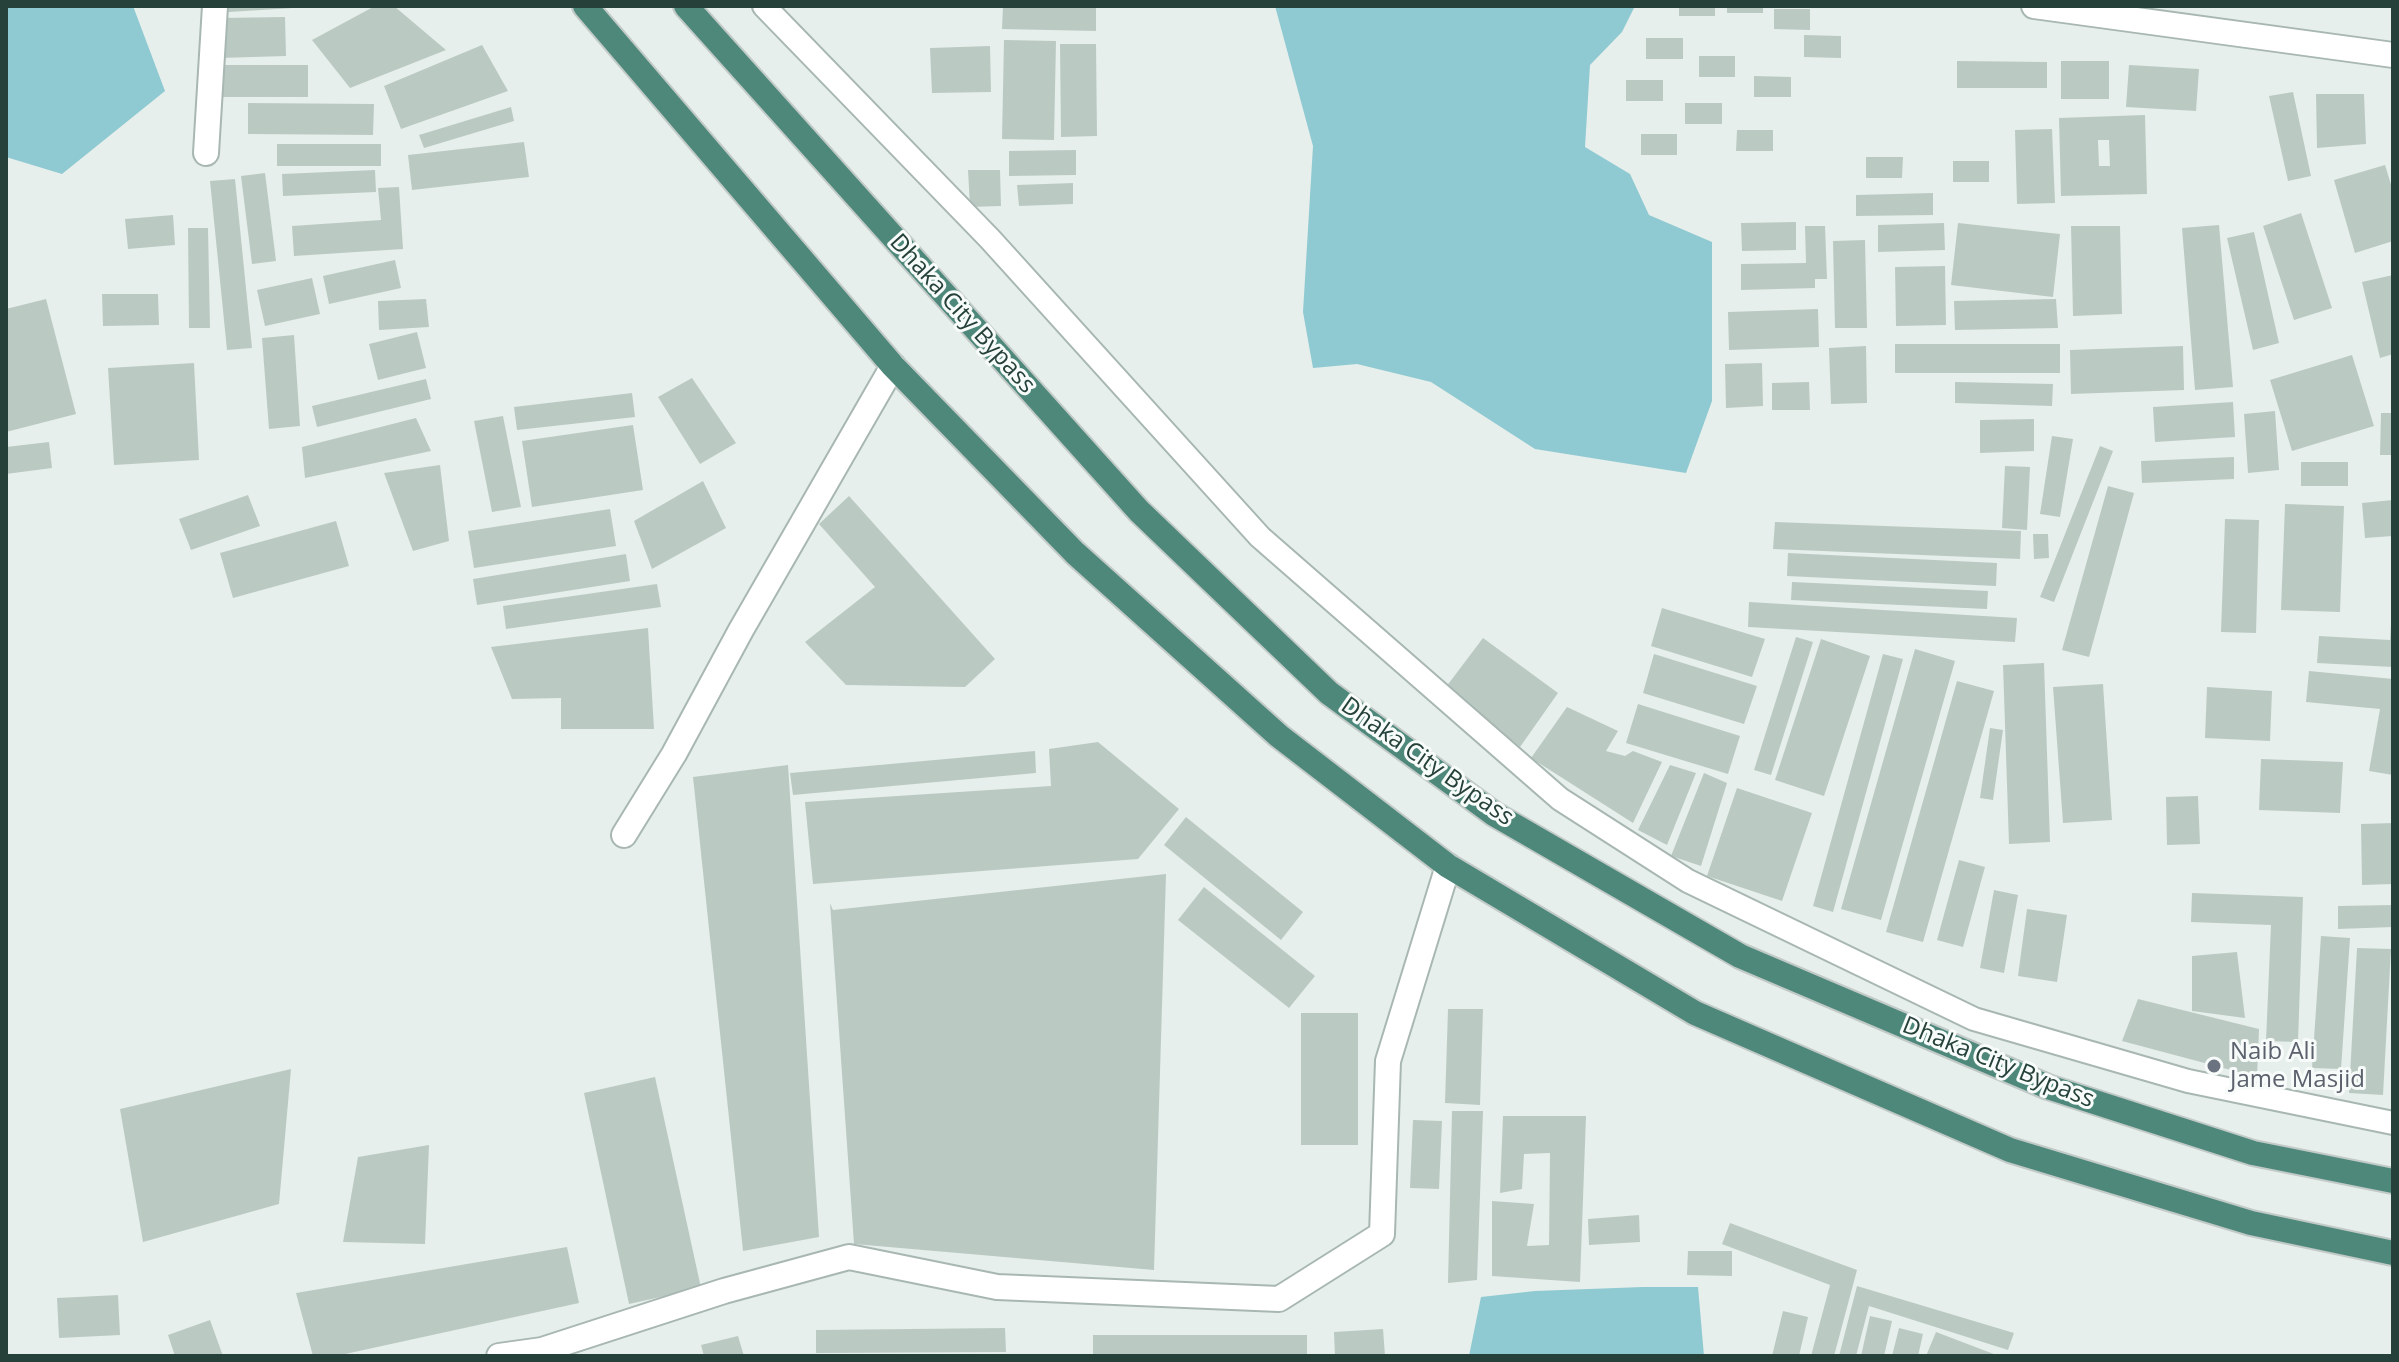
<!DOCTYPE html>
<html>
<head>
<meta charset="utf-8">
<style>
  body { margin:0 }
  #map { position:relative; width:2399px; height:1362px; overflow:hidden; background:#e6efeb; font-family:"Open Sans",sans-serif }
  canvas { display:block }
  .frame { position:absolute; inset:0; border:8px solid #254139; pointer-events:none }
</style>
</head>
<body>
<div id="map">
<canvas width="2399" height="1362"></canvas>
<div class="frame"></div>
</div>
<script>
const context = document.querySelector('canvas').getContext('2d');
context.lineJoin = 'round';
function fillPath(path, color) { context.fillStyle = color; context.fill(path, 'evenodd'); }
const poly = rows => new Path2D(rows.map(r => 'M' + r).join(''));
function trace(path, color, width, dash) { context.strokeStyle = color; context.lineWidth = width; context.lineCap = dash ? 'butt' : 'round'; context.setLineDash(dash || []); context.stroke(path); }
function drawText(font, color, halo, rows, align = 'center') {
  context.font = font + ' "Open Sans",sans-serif'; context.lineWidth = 6; context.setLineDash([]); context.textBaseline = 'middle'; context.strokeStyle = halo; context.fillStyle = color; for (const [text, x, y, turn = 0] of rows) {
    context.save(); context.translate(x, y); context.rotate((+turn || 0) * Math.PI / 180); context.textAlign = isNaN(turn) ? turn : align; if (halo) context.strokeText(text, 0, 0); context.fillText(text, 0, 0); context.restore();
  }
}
const water = poly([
  [6,6,133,6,165,91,62,174,6,157],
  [1275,6,1635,6,1622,32,1590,65,1585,147,1630,174,1649,215,1712,242,1712,401,1686,473,1535,449,1431,382,1357,364,1313,368,1303,312,1313,146],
  [1643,1287,1698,1287,1704,1356,1469,1356,1481,1297,1535,1291]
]);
const building = poly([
  [215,6,293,6,293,8,213,13],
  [375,6,394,6,446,50,350,88,312,40],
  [1003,6,1096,6,1096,31,1002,29],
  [1679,6,1715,6,1715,16,1679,16],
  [1727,6,1763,6,1763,13,1727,13],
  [1774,9,1810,9,1810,30,1774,29],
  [285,17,286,56,220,58,220,18],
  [1804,35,1841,36,1841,58,1804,57],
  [1646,38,1683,38,1683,59,1646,59],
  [1004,40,1056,41,1054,140,1002,139],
  [1060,44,1096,44,1097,136,1061,137],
  [482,45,508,91,401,129,384,86],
  [990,46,991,92,932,93,930,48],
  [1699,56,1735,56,1735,77,1699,77],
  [1957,61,2047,62,2047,88,1957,88],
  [2061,61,2109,61,2109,99,2061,99],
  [214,65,308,65,308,97,214,97],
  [2129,65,2199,69,2196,111,2126,107],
  [1754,76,1791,77,1791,97,1754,97],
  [1626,80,1663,80,1663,101,1626,101],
  [2293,92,2311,176,2288,181,2269,96],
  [2316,94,2364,94,2366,144,2317,148],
  [248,103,374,104,373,135,248,134],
  [1685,103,1722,103,1722,124,1685,124],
  [511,107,514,121,424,148,419,135],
  [2145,115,2147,194,2061,196,2059,118],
  [2098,140,2109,140,2110,166,2099,166],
  [2052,129,2055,203,2017,204,2015,130],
  [1737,130,1773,130,1773,151,1736,151],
  [1641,134,1677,134,1677,155,1641,155],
  [524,142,529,177,412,190,408,155],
  [277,144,381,144,381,166,277,166],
  [1076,150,1076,175,1009,176,1009,151],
  [1866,157,1903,157,1902,178,1866,178],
  [1953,161,1989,161,1989,182,1953,182],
  [2385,165,2393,191,2393,241,2355,253,2334,180],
  [375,170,376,192,283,196,282,174],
  [968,170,1000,170,1001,206,970,207],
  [265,173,276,261,252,264,241,176],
  [235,179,252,348,227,350,210,181],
  [1073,183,1073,204,1019,206,1017,185],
  [399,187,403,249,294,256,292,226,381,220,378,188],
  [1933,193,1933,215,1856,216,1856,195],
  [2301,213,2332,308,2294,320,2263,226],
  [173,215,175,245,128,249,125,219],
  [1796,222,1796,250,1742,251,1741,223],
  [1944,223,1945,250,1878,252,1878,225],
  [1958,223,2060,234,2053,297,1951,285],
  [2219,225,2233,387,2195,390,2182,228],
  [1805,226,1825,226,1827,279,1815,279,1815,288,1741,290,1741,264,1806,263],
  [2071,226,2120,226,2122,314,2073,316],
  [188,228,208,228,210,328,189,328],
  [2254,232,2279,343,2253,350,2227,238],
  [1865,240,1867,328,1835,328,1833,241],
  [395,260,401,288,329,304,323,276],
  [1945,266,1946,325,1896,326,1895,267],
  [2393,275,2393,354,2380,358,2362,282],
  [312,278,320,314,265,326,257,290],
  [102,294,158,294,159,325,103,326],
  [46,299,76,414,6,432,6,309],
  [426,299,429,327,379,330,378,301],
  [2056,299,2058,328,1955,330,1954,301],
  [1818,309,1819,347,1729,350,1728,312],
  [417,332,426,368,378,380,369,344],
  [294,335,300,426,269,429,262,338],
  [1895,344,2060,344,2060,373,1895,373],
  [1866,346,1867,403,1831,404,1829,348],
  [2183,346,2184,390,2071,394,2070,350],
  [2352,355,2374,426,2292,451,2270,380],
  [194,363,199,460,114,465,108,368],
  [1762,363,1763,406,1726,408,1725,364],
  [692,378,736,443,700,464,658,397],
  [426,379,431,399,317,427,312,406],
  [1809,382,1810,410,1772,410,1772,383],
  [1955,382,2053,384,2052,406,1955,403],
  [632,393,635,417,517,430,514,407],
  [2233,402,2235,437,2155,442,2153,407],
  [2275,411,2279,470,2248,473,2244,414],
  [2381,413,2393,413,2393,455,2380,455],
  [503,416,521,507,492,512,474,421],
  [416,418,431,451,305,478,302,447],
  [2034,419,2034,451,1980,453,1980,420],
  [633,425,643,490,532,507,522,441],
  [2052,436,2073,439,2060,517,2040,514],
  [49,442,52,468,6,474,6,447],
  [2100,446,2113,451,2054,602,2040,597],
  [2234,457,2234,479,2142,483,2141,461],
  [2301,462,2348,462,2348,486,2301,486],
  [440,465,449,541,413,551,384,473],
  [2005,466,2030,467,2027,530,2002,528],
  [703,481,726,528,652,569,634,521],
  [2108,486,2134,493,2089,657,2062,650],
  [248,495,260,526,191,550,179,519],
  [849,496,995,659,965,687,846,685,805,642,875,587,819,524],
  [2393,500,2393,536,2365,538,2362,503],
  [2285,504,2344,506,2340,612,2281,610],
  [610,509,616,546,474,568,468,531],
  [2225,519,2259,520,2256,633,2221,632],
  [336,521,349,566,233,598,220,553],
  [1775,522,2021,531,2020,559,1773,549],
  [2033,534,2048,534,2049,558,2034,559],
  [1788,553,1997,563,1996,586,1787,576],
  [626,554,630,581,477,605,473,579],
  [1792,582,1988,591,1987,609,1791,600],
  [657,584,661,607,506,629,503,606],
  [1749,602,2017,618,2015,642,1748,627],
  [1662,608,1765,639,1752,677,1651,646],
  [2391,624,2393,624,2393,667,2317,663,2319,636,2390,640],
  [648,628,654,729,561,729,561,698,512,699,491,647],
  [1796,637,1813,642,1771,775,1754,770],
  [1483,638,1558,693,1520,747,1446,687],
  [1821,639,1870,656,1824,796,1775,780],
  [1915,649,1955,661,1881,920,1841,909],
  [1654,654,1757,686,1744,724,1643,693],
  [1883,654,1903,659,1833,912,1813,906],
  [2044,663,2050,842,2009,844,2003,665],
  [2309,671,2393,679,2393,775,2369,771,2380,709,2306,702],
  [1957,681,1994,691,1923,942,1886,932],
  [2103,684,2112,820,2063,823,2053,687],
  [2207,687,2272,691,2270,741,2205,738],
  [1638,704,1740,736,1728,774,1626,743],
  [1567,707,1618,731,1606,751,1625,756,1633,751,1662,762,1633,823,1531,758],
  [1990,728,2003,730,1993,800,1980,798],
  [1098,742,1179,809,1138,859,813,884,805,802,1051,786,1049,749],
  [1035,751,1036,773,793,795,790,773],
  [2261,759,2343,762,2340,813,2259,810],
  [788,765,819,1237,743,1251,693,777],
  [1670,765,1696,773,1667,845,1638,830],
  [1704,773,1727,783,1701,866,1671,856],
  [1737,788,1812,813,1782,901,1707,876],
  [2198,796,2200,844,2167,845,2166,797],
  [1186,817,1303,912,1281,940,1164,845],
  [2393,823,2393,884,2362,885,2361,824],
  [1959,860,1985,867,1963,947,1937,940],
  [1166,874,1154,1270,854,1244,830,903,833,910],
  [1204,887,1315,976,1289,1008,1178,920],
  [1994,890,2018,895,2004,973,1980,968],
  [2192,893,2303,897,2298,1042,2266,1041,2271,925,2191,922],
  [2393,905,2393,927,2338,929,2338,906],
  [2027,909,2067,915,2057,982,2018,976],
  [2321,936,2350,938,2341,1069,2312,1068],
  [2357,948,2391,949,2383,1095,2349,1093],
  [2237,952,2245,1018,2192,1011,2192,956],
  [2138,999,2259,1029,2257,1077,2122,1041],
  [1448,1009,1483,1009,1480,1105,1445,1103],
  [1301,1013,1358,1013,1358,1145,1301,1145],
  [291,1069,279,1204,143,1242,120,1109],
  [655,1077,701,1288,629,1304,584,1093],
  [1452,1111,1483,1111,1477,1280,1448,1283],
  [1503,1116,1586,1116,1580,1282,1492,1276,1492,1201,1534,1204,1527,1246,1549,1245,1550,1153,1524,1154,1522,1189,1500,1193],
  [1413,1120,1442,1121,1439,1189,1410,1188],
  [429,1145,425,1244,343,1242,358,1157],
  [1639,1215,1640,1242,1589,1245,1588,1219],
  [1730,1223,1857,1270,1834,1356,1811,1356,1830,1285,1722,1244],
  [567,1247,579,1303,336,1356,313,1356,296,1293],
  [1688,1251,1732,1251,1732,1276,1687,1275],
  [1857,1286,2014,1333,2008,1350,1869,1306,1856,1356,1839,1356],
  [118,1295,120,1335,59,1338,57,1298],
  [1783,1311,1808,1317,1799,1356,1772,1356],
  [1870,1316,1892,1321,1884,1356,1861,1356],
  [210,1320,223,1356,175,1356,168,1335],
  [1005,1328,1006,1352,816,1353,816,1330],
  [1899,1328,1923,1334,1918,1356,1892,1356],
  [1383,1329,1385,1356,1335,1356,1334,1332],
  [1936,1332,1999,1356,1926,1356],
  [1093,1335,1307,1335,1307,1356,1093,1356],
  [738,1336,744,1356,704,1356,701,1345]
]);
const service = poly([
  [764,6,990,239,1260,537,1560,799,1688,881,1974,1019,2188,1081,2393,1123]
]);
const minor = poly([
  [2034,6,2393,55],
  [206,153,215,6],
  [624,835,674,754,741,630,893,366],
  [499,1356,542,1350,724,1291,849,1257,997,1287,1279,1299,1382,1234,1388,1061,1448,866]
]);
const trunk = poly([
  [585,6,893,366,1075,553,1279,736,1448,866,1695,1013,2010,1150,2251,1223,2393,1253],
  [686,6,1139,511,1329,693,1494,814,1740,956,2048,1087,2253,1153,2393,1181]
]);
const markers = [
  [2214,1066,8,"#6b7280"]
];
const streetNames = [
  ["Dhaka City Bypass",962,314,48],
  ["Dhaka City Bypass",1427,762,35],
  ["Dhaka City Bypass",1998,1063,22]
];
const worshipNames = [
  ["Naib Ali",2230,1052],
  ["Jame Masjid",2230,1080]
];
fillPath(water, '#8fc9d2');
fillPath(building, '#bbc9c3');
trace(service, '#a8b7b2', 26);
trace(minor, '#a8b7b2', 28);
trace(trunk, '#c2cac8', 28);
trace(service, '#fff', 22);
trace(minor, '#fff', 24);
trace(trunk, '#4e887a', 24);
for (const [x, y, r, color] of markers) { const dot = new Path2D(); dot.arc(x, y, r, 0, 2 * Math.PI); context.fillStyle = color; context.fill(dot); trace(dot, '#f7fbf9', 3); }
drawText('24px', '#254139', '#f7fbf9', streetNames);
drawText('24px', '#5b616d', '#f7fbf9', worshipNames, 'left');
</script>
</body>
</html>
